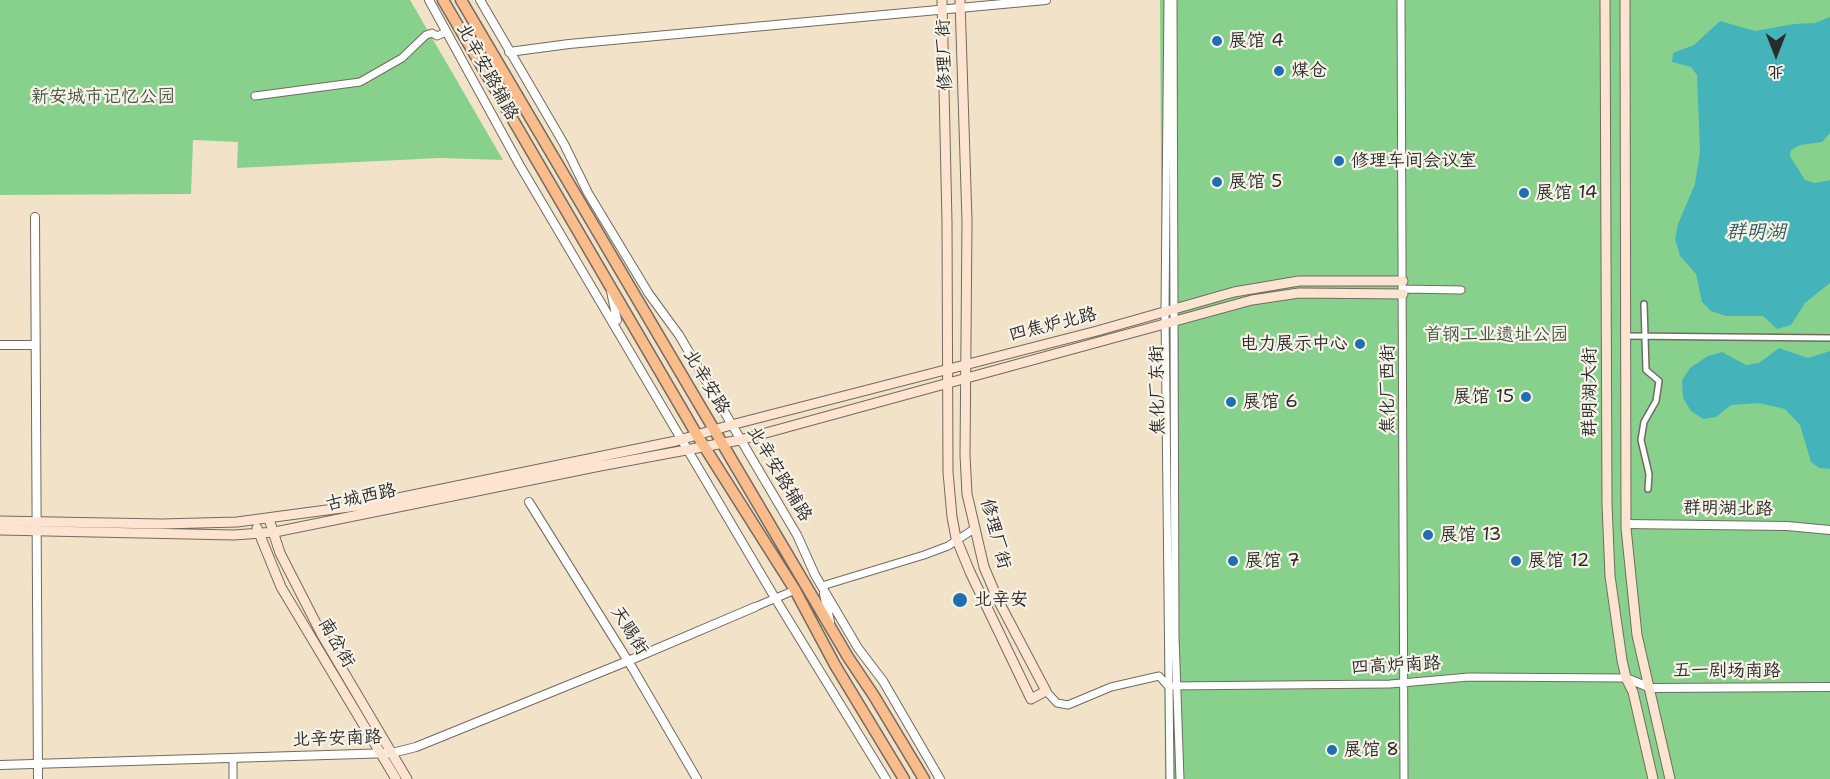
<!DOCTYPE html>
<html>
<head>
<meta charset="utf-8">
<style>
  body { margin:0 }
  #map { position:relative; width:1830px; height:779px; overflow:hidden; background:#f2e2c7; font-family:"Shantell Sans","LXGW WenKai TC",sans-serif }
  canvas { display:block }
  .north { position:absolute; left:1746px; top:24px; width:60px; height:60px; -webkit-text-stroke:4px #f7f3e8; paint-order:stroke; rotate:180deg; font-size:16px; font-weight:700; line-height:24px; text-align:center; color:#2b2b2b }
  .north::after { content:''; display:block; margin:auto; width:21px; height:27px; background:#2b2b2b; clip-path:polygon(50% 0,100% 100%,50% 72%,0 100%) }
</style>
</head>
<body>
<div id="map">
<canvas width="1830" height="779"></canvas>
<div class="north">北</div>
</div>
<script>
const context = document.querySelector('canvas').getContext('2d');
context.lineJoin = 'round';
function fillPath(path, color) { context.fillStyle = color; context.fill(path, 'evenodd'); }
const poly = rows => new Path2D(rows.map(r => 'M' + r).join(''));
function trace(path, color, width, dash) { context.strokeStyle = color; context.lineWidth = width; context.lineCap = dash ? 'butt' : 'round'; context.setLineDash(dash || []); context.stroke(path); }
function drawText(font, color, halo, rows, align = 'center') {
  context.font = font + ' "Shantell Sans","LXGW WenKai TC",sans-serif'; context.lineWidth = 4.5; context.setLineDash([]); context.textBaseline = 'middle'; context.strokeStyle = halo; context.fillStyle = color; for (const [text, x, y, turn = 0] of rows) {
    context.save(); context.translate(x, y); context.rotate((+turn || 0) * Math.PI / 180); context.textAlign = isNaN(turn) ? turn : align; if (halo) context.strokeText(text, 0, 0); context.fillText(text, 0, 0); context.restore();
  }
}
const green = poly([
  [0,0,410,0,503,160,440,158,237,168,238,142,193,140,191,194,0,195],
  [1160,0,1830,0,1830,779,1165,779]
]);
const water = poly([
  [1830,17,1830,133,1822,142,1800,145,1791,150,1790,156,1805,180,1815,183,1830,180,1830,283,1805,303,1791,325,1777,329,1763,316,1726,316,1711,311,1702,302,1696,274,1680,256,1675,239,1678,224,1695,184,1700,152,1697,75,1691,67,1672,62,1673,53,1694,45,1720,21,1755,31,1794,24,1815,23],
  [1779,348,1808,358,1830,351,1830,469,1819,468,1811,462,1800,425,1785,409,1759,403,1731,405,1716,417,1703,419,1691,411,1683,398,1682,380,1690,368,1708,356,1722,352,1746,365,1759,363]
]);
const pedestrian = poly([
  [1644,304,1646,370,1659,381,1656,401,1644,422,1641,440,1649,474,1648,489],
  [1626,336,1830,338]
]);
const minor = poly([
  [1168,0,1165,311,1170,779],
  [1173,0,1175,636,1180,779],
  [1401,0,1404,779],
  [255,96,360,82,402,58,426,35,432,33,437,36,446,32],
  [1403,289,1461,290],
  [822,586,924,555,948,546,974,529],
  [755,607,795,590],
  [1046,691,1057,703,1068,705,1111,687,1159,676,1168,686,1390,684,1469,677,1626,678],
  [233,759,233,779]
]);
const tertiary = poly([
  [429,0,519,164,775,598,886,779],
  [480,0,564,144,588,193,649,294,679,335,797,535,815,575,858,648,883,681,940,779],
  [509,52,569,44,1046,0],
  [35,217,38,779],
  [611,291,617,320],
  [0,345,35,345],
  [529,502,633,669,697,779],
  [1626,524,1787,526,1830,530],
  [824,594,830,622],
  [1626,678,1651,688,1830,687],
  [0,765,392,753,416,747,628,661,755,607]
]);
const secondary = poly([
  [942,0,947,222,948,472,952,517,956,538,970,572,1031,699,1046,691,998,600,984,567,967,494,965,455,967,221,960,0],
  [1605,0,1607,504,1610,576,1622,660,1626,678,1633,692,1653,779],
  [1625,0,1626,528,1637,635,1670,779],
  [269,519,280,553,322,635,407,779],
  [0,521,162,524,237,522,364,505,676,441,731,425,1097,331,1234,292,1299,281,1403,281],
  [257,528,281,587,396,779],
  [0,530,234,535,275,532,600,466,740,440,1252,300,1299,293,1403,294]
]);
const primary = poly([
  [443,0,697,435,795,590,835,665,904,779],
  [461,0,848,657,874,696,924,779]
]);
const markers = [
  [1217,41,6,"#1f6fb2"],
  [1279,71,6,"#1f6fb2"],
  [1339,161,6,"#1f6fb2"],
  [1217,182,6,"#1f6fb2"],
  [1524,193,6,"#1f6fb2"],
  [1360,344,6,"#1f6fb2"],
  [1526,397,6,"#1f6fb2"],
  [1231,402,6,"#1f6fb2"],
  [1428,535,6,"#1f6fb2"],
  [1233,561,6,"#1f6fb2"],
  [1516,561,6,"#1f6fb2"],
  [960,600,8,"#1f6fb2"],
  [1332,750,6,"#1f6fb2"]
];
const poiNames = [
  ["展馆 4",1229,41],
  ["煤仓",1291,71],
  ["修理车间会议室",1351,161],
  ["展馆 5",1229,182],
  ["展馆 14",1536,193],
  ["电力展示中心",1348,344,"right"],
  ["展馆 15",1514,397,"right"],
  ["展馆 6",1243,402],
  ["展馆 13",1440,535],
  ["展馆 7",1245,561],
  ["展馆 12",1528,561],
  ["北辛安",974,600],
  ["展馆 8",1344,750]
];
const streetNames = [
  ["修理厂街",945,55,-92],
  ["北辛安路辅路",487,72,61],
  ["四焦炉北路",1053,325,-14],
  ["北辛安路",706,382,59],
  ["焦化厂西街",1388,389,-90],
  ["焦化厂东街",1158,390,-91],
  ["群明湖大街",1590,392,-90],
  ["北辛安路辅路",779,474,59],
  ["古城西路",361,498,-12],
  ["群明湖北路",1728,509,1],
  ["修理厂街",995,534,75],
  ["天赐街",629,631,58],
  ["南岔街",336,643,60],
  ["四高炉南路",1396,666,-3],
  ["五一剧场南路",1727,671],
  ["北辛安南路",337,739,-2]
];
const parkNames = [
  ["新安城市记忆公园",103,97],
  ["首钢工业遗址公园",1496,335]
];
const waterNames = [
  ["群明湖",1756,233]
];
fillPath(green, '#88d18d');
fillPath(water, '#44b4ba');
trace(pedestrian, '#716b62', 8);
trace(minor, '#716b62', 9);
trace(tertiary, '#716b62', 10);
trace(secondary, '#716b62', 11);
trace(primary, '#716b62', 13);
trace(pedestrian, '#fff', 5);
trace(minor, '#fff', 7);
trace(tertiary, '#fff', 8);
trace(secondary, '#fde4d1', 9);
trace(primary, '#fabc8b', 10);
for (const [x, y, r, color] of markers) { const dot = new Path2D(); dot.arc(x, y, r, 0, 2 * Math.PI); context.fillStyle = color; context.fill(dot); trace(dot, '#f7f3e8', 2); }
drawText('18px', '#2b2b2b', '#f7f3e8', poiNames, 'left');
drawText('18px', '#2b2b2b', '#f7f3e8', streetNames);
drawText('18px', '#425444', '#f7f3e8', parkNames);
drawText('italic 20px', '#345b5d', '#f7f3e8', waterNames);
</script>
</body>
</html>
